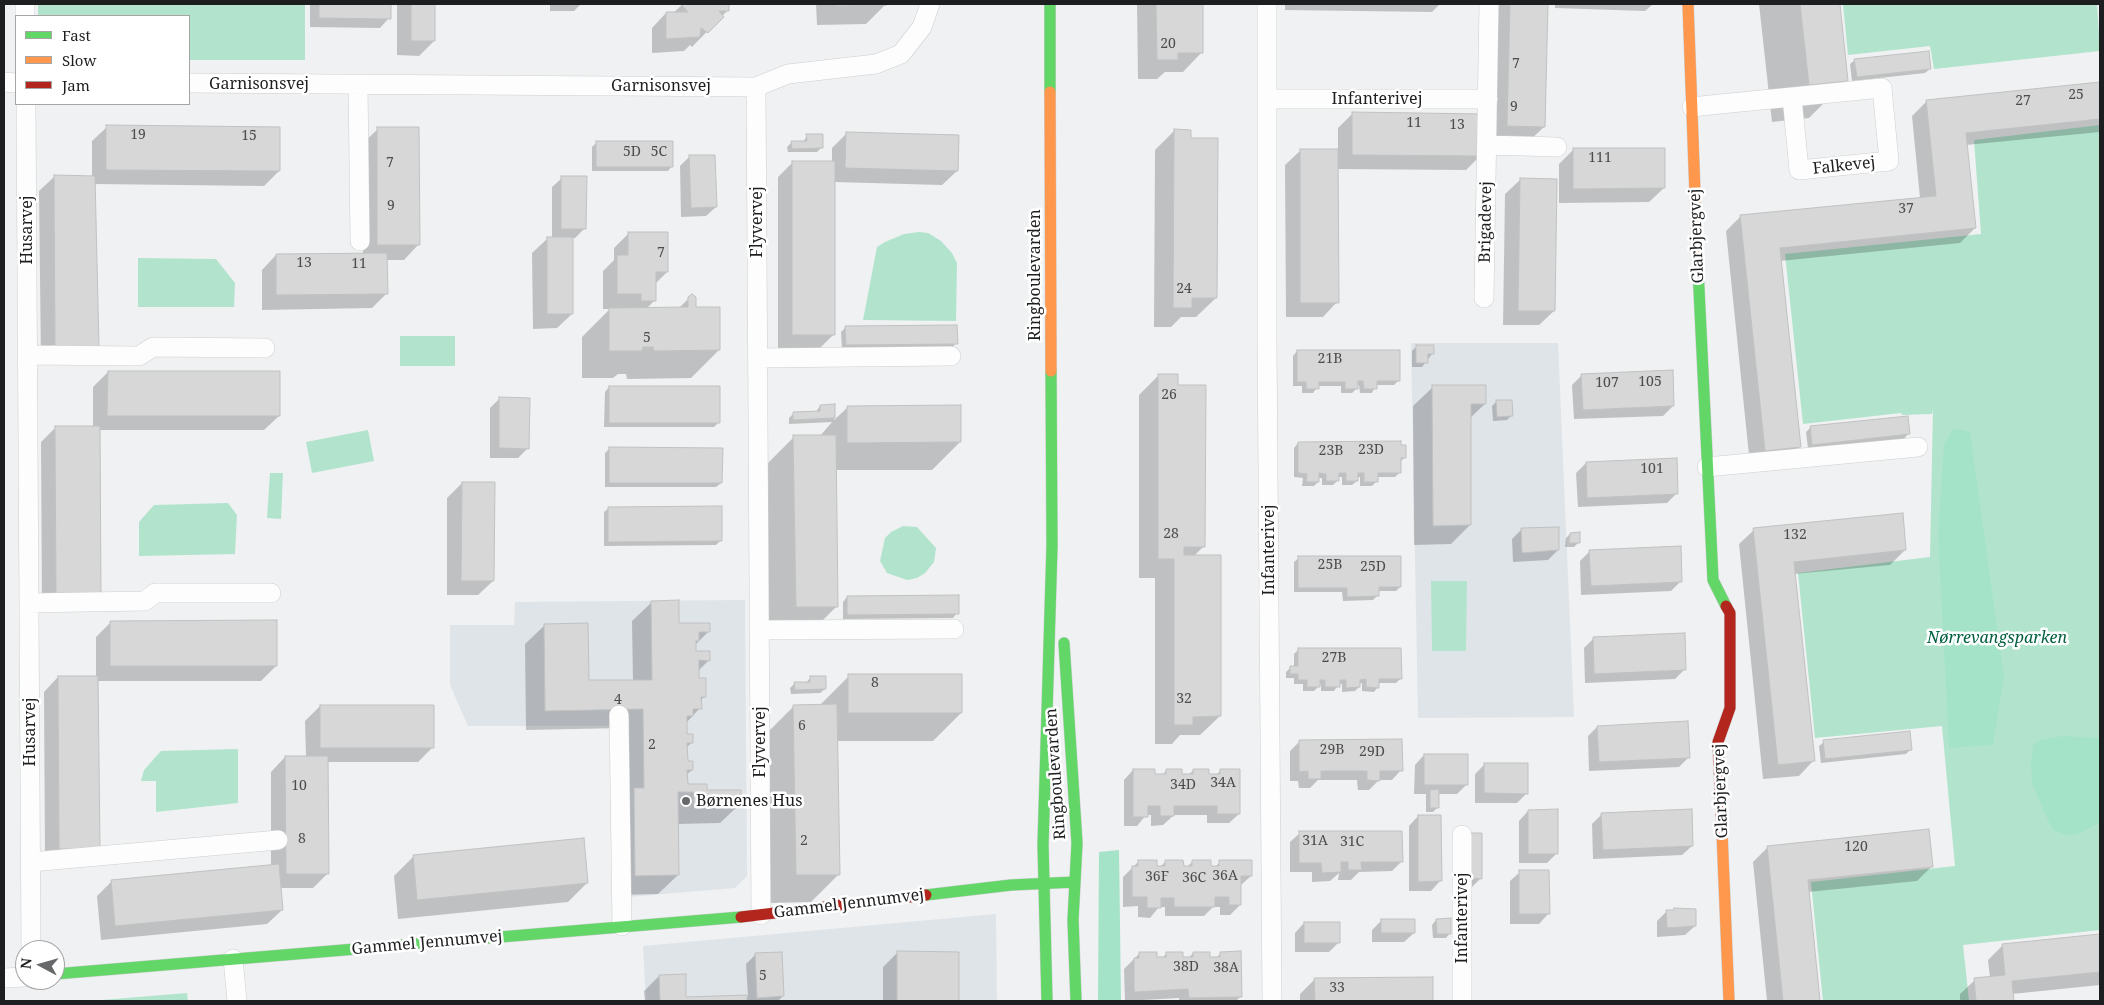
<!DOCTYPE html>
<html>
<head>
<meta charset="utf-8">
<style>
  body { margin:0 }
  #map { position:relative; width:2104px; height:1005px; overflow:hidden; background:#eff1f2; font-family:"Noto Serif",serif }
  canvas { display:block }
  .frame { position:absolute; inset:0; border:5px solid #1d1e1f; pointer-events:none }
  .legend { position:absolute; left:15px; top:15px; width:175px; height:90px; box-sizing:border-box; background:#fff; border:1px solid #a5a5a5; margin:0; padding:6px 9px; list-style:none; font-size:15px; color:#1d1e1f }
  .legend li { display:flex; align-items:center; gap:10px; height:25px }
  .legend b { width:25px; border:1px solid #a5a5a5 }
  .north { position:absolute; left:15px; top:940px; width:50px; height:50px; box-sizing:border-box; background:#fff; border:1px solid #a5a5a5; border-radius:50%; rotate:276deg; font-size:14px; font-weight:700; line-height:20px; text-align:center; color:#1d1e1f }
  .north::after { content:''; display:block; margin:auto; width:18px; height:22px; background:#666869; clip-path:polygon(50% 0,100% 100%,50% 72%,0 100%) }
</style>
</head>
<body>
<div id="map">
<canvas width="2104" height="1005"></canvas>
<div class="frame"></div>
<ul class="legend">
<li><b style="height:6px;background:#63d668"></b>Fast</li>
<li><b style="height:6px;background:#ff974d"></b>Slow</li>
<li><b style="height:6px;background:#b3261e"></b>Jam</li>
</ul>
<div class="north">N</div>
</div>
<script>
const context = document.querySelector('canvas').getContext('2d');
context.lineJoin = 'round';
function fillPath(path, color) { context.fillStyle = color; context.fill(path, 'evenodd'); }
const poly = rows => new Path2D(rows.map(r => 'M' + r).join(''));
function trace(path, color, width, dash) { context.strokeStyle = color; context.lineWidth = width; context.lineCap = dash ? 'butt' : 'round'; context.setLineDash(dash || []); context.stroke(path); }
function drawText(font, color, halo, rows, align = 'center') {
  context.font = font + ' "Noto Serif",serif'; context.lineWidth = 5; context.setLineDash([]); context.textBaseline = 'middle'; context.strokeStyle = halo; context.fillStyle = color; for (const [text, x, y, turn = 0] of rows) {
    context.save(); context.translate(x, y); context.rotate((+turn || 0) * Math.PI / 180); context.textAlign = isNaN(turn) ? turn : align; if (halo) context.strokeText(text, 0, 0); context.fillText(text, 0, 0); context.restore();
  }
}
const built = poly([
  [1411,343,1558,343,1574,717,1418,718],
  [745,600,747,876,735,888,628,897,623,726,468,726,450,685,450,625,514,625,515,602],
  [996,914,997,1001,646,1001,643,946]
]);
const green = poly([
  [38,4,305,4,305,60,189,60,189,16,38,16],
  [1843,4,2097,4,2100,51,1934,69,1930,46,1848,55],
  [2100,125,2100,930,1963,945,1969,1001,1823,1001,1811,882,1955,866,1942,726,1815,738,1798,573,1930,557,1933,409,1932,414,1902,415,1901,413,1803,424,1785,254,1981,234,1974,140],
  [919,232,928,233,941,241,952,253,957,263,956,321,863,320,877,247,885,242,904,234],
  [138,258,216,259,235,283,234,307,138,307],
  [400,336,455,336,455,366,400,366],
  [368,430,374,461,312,473,306,442],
  [270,473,283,473,281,519,267,518],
  [228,503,237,515,235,554,139,556,139,522,154,505],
  [903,526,917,527,936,548,934,562,925,573,917,578,907,580,887,573,880,561,885,538,891,532],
  [1431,581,1467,581,1466,651,1432,651],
  [238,749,238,803,156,812,156,781,141,781,144,770,161,751],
  [187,993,188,1001,90,1001]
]);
const forest = poly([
  [1954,428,1970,432,2004,677,1993,745,1949,748,1938,535,1944,444],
  [2063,736,2100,738,2100,822,2081,833,2069,836,2053,830,2047,818,2032,783,2031,762,2033,745,2040,740],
  [1119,850,1121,1001,1098,1001,1099,852]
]);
const shadow = poly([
  [310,4,390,4,389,18,380,28,310,27],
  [397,4,434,4,434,41,419,56,397,55],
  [550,4,581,4,574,11,550,11],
  [683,4,728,4,728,10,692,47,690,45,684,51,652,53,652,28,666,13,673,13],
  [816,4,885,4,885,5,866,24,817,25],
  [1137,4,1202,4,1202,52,1183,72,1165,72,1157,79,1138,79],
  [1285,4,1440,4,1432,12,1285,10],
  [1501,4,1547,4,1544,127,1529,141,1493,141,1496,8],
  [1555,4,1653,4,1645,11,1555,8],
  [1759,4,1839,4,1847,80,1809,118,1772,122],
  [1855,60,1930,69,1925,73,1852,81,1850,64],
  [2100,83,2100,132,1966,145,1975,228,1960,243,1780,261,1799,447,1785,462,1750,465,1726,231,1741,216,1920,198,1912,116,1927,101],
  [1353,113,1480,156,1466,170,1337,169,1337,302,1323,317,1286,317,1285,165,1300,151,1338,150,1338,128],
  [107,127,279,171,264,186,94,184,98,348,41,363,39,191,54,177,92,177,92,141],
  [378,129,418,245,404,260,386,260,386,294,372,308,262,310,262,270,276,255,363,254,363,143],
  [1174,131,1216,298,1196,317,1181,317,1171,327,1154,327,1155,150],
  [847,133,957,171,942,185,834,182,834,334,819,349,778,349,778,177,793,162,832,162,832,148],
  [807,136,822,147,817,152,788,152,787,147,792,142,803,142],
  [596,143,672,166,668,171,592,171,592,147],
  [1574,149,1664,188,1649,202,1559,203,1559,164],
  [690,156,716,207,706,216,681,217,680,166],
  [562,178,585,228,575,238,572,238,572,314,557,328,533,329,532,253,547,239,552,239,552,187],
  [1520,180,1554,311,1539,325,1503,325,1505,194],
  [629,233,667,272,655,284,655,300,646,309,678,309,689,298,719,350,691,378,627,379,626,374,618,374,613,378,582,378,582,337,610,309,603,309,603,271,614,260,614,248],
  [846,327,956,343,952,348,842,349,841,332],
  [1416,347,1432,354,1422,367,1412,367,1412,351],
  [1297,351,1398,381,1394,385,1376,385,1372,393,1360,393,1359,385,1357,385,1357,388,1352,393,1341,393,1341,386,1318,386,1313,393,1302,393,1302,386,1293,386,1293,356],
  [108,372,279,416,264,430,99,430,99,597,85,612,42,612,41,442,56,427,93,427,93,387],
  [1159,375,1176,386,1204,546,1194,556,1220,716,1200,735,1180,735,1172,744,1155,744,1155,578,1139,578,1139,395],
  [1582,375,1673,406,1663,416,1574,419,1572,385],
  [609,387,718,423,714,427,604,427,605,392],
  [1433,387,1485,404,1469,419,1470,525,1451,544,1414,545,1413,406],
  [500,398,528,448,518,458,490,458,490,408],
  [1497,401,1511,416,1507,420,1493,421,1492,406],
  [820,406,834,406,834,420,848,407,960,442,932,470,835,470,837,606,809,634,768,635,766,465,794,437,820,436,832,422,789,424,789,418,794,413,816,412],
  [1811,427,1908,434,1904,439,1808,448,1806,432],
  [1298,443,1405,457,1400,462,1400,472,1395,477,1377,477,1377,481,1372,486,1360,486,1360,477,1357,477,1357,481,1352,485,1342,485,1342,477,1338,477,1338,480,1333,485,1322,485,1322,478,1318,478,1318,482,1314,486,1302,486,1303,478,1294,477,1294,448],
  [610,448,721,483,716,487,605,487,605,453],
  [1586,463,1677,493,1667,503,1578,507,1576,473],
  [462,483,493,581,478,595,447,595,447,498],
  [609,508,721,540,716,545,604,546,604,512],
  [1522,529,1558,550,1548,560,1513,562,1512,539],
  [1754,530,1905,550,1890,565,1794,574,1813,761,1799,776,1763,779,1739,544],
  [1570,534,1578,543,1574,547,1565,547,1566,538],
  [1590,551,1681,581,1671,591,1581,595,1580,561],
  [1299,558,1400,587,1396,591,1378,591,1378,595,1373,600,1343,601,1342,592,1294,592,1294,562],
  [847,597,957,613,953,618,843,619,843,602],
  [652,602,678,624,708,632,694,646,694,652,709,660,698,671,698,680,705,696,700,701,700,708,686,723,686,736,692,742,686,748,686,763,692,770,686,775,686,786,740,804,720,823,677,824,678,875,658,894,616,895,624,728,526,730,525,644,545,625,588,682,633,681,632,621],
  [111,622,276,666,261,681,97,681,99,848,45,863,44,692,58,677,96,677,96,637],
  [1593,639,1685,669,1675,679,1585,683,1584,648],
  [1299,649,1400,679,1396,683,1378,683,1378,687,1374,692,1362,691,1362,683,1359,684,1359,687,1355,691,1342,692,1342,684,1339,684,1334,691,1321,691,1321,684,1314,691,1303,691,1303,684,1294,684,1294,678,1286,678,1286,672,1291,667,1294,667,1294,654],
  [849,676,961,713,933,741,837,741,839,874,811,902,768,903,766,734,794,706,821,706,821,704],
  [811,677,825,689,820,693,791,694,790,688,795,683,806,683],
  [320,706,433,747,418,762,327,762,328,873,313,888,280,888,282,910,267,924,101,940,97,896,112,881,271,866,271,772,285,757,306,757,305,721],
  [1597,727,1689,757,1679,767,1589,771,1588,736],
  [1300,741,1401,770,1392,780,1379,780,1369,790,1358,790,1357,780,1318,780,1310,788,1299,788,1298,781,1290,781,1290,751],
  [1824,742,1911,749,1906,754,1821,763,1819,746],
  [1424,755,1467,784,1457,794,1437,794,1438,807,1433,812,1426,812,1426,794,1414,794,1415,765],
  [1485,764,1527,793,1517,803,1475,803,1475,774],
  [1133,770,1161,776,1167,770,1181,775,1188,775,1194,770,1208,775,1216,775,1221,770,1239,814,1229,823,1207,823,1207,815,1174,815,1163,825,1151,826,1151,815,1146,815,1137,826,1124,826,1124,780],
  [1528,811,1557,853,1547,863,1519,863,1519,821],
  [1601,815,1692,846,1682,855,1593,859,1592,824],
  [1418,816,1440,881,1431,891,1409,891,1409,826],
  [1300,833,1401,862,1392,871,1359,872,1351,880,1338,880,1339,873,1330,881,1312,882,1312,872,1290,872,1290,842],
  [1470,834,1481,878,1471,888],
  [1768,847,1931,867,1917,881,1808,892,1819,1001,1767,1001,1753,862],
  [414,856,587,883,568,902,398,919,394,876],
  [1166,861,1182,867,1187,867,1193,861,1215,867,1220,862,1251,876,1241,885,1240,905,1230,915,1220,915,1220,907,1213,907,1204,916,1165,916,1165,907,1159,907,1150,918,1138,917,1138,906,1123,907,1123,877,1138,862,1156,867,1160,867],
  [1520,872,1548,914,1539,924,1510,924,1510,881],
  [1667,911,1695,926,1685,935,1657,937,1657,921],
  [1382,920,1414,933,1404,942,1372,942,1372,930],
  [1436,920,1450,933,1446,938,1433,938,1432,925],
  [1304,923,1339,942,1329,952,1295,952,1295,933],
  [2100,936,2100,985,2012,994,2013,1001,1960,1001,1960,994,1975,980,1990,978,1988,960,2002,946],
  [898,952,958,953,958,1001,883,1001,883,967],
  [1193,953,1209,959,1216,958,1221,953,1241,996,1236,1001,1179,1001,1179,998,1125,1001,1124,969,1139,954,1156,959,1162,958,1166,954,1182,959,1188,959],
  [756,954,783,996,778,1001,645,1001,644,991,659,976,685,998,748,996,746,964],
  [1432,978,1432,1001,1300,1001,1300,994,1315,979]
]);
const building = poly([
  [319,4,391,4,391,19,319,18,319,4],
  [411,4,435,4,435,41,411,41,411,4],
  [681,4,729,4,729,11,719,11,724,17,708,33,701,28,700,37,666,39,666,12,688,12,681,4],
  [836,4,887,4,887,5,836,6,836,4],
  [1156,4,1203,4,1203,53,1178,53,1178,60,1157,60,1156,4],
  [1510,4,1548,4,1545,127,1507,126,1510,4],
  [1800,4,1840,4,1848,81,1809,85,1800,4],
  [1929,51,1931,69,1857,77,1854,59,1929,51],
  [2100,82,2100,119,1966,133,1976,228,1780,248,1801,447,1765,451,1740,215,1936,196,1926,100,2100,82],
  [1352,112,1482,114,1482,156,1352,155,1352,112],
  [106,125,280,127,280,171,106,170,106,125],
  [377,127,419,127,420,245,377,245,377,127],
  [1174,129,1191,130,1191,138,1218,138,1217,298,1192,298,1192,308,1173,308,1174,129],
  [846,132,959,135,958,171,845,168,846,132],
  [806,134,823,134,823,148,792,149,791,141,807,141,806,134],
  [596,141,673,141,673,167,596,167,596,141],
  [1573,148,1665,148,1665,188,1573,189,1573,148],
  [1300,149,1338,149,1339,303,1300,303,1300,149],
  [689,155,715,155,717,207,691,208,689,155],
  [792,161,835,161,835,335,792,335,792,161],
  [54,175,95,176,99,348,55,349,54,175],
  [561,176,587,176,586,229,561,229,561,176],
  [1520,178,1557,179,1555,311,1518,311,1520,178],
  [628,232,668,232,668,272,656,272,656,301,641,301,641,294,617,294,617,255,628,255,628,232],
  [547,237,573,237,573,314,547,314,547,237],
  [387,253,388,294,276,295,276,254,387,253],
  [692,294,696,297,696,307,720,307,720,350,654,351,653,347,643,347,642,351,609,351,609,308,688,307,688,297,692,294],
  [957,325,958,344,846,345,845,326,957,325],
  [1416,345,1434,345,1434,354,1428,354,1428,363,1416,363,1416,345],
  [1297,350,1400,350,1400,381,1377,381,1377,389,1364,389,1363,381,1358,381,1358,389,1345,389,1345,382,1319,382,1319,389,1306,389,1306,382,1297,382,1297,350],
  [1673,370,1674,406,1583,410,1581,374,1673,370],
  [108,371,280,371,280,416,107,416,108,371],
  [1158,374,1178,374,1178,385,1206,385,1205,547,1184,547,1184,555,1221,555,1221,716,1193,717,1193,725,1174,725,1174,559,1158,559,1158,374],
  [1432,385,1486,385,1486,404,1471,404,1471,525,1433,526,1432,385],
  [609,386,720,386,720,423,609,423,609,386],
  [499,397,530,398,529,449,499,448,499,397],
  [1496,400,1512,400,1513,416,1497,417,1496,400],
  [835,404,835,418,793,420,793,412,820,411,820,405,835,404],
  [961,405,961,442,847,443,847,406,961,405],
  [1908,416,1910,434,1812,445,1810,426,1908,416],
  [55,426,100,426,101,598,56,598,55,426],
  [793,435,836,435,838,607,796,607,793,435],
  [1401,441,1401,445,1406,445,1406,458,1401,458,1401,473,1378,473,1378,482,1364,482,1364,473,1358,473,1358,481,1346,481,1346,473,1339,473,1339,481,1326,481,1326,474,1319,473,1319,482,1306,482,1307,474,1298,473,1298,442,1401,441],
  [609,447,723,448,722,483,609,483,609,447],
  [1677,458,1678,494,1587,498,1586,462,1677,458],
  [462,482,495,482,494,581,461,581,462,482],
  [722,506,722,541,608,542,608,507,722,506],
  [1903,513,1906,550,1794,562,1815,761,1778,765,1753,528,1903,513],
  [1559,527,1559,550,1522,553,1521,528,1559,527],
  [1580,532,1580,543,1569,543,1570,533,1580,532],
  [1681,546,1682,582,1591,586,1589,550,1681,546],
  [1298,556,1401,556,1401,587,1379,587,1379,596,1347,597,1347,588,1298,588,1298,556],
  [959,595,959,614,847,615,847,596,959,595],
  [679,600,679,623,710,623,710,632,699,632,699,641,696,641,696,651,710,651,710,661,699,660,699,678,706,678,706,697,701,697,702,709,693,709,693,716,687,716,687,734,693,734,693,743,687,743,688,761,693,761,693,770,687,770,688,784,707,784,707,790,741,790,741,804,694,805,694,792,678,792,679,875,635,876,634,788,644,788,643,709,545,711,544,624,588,623,589,680,652,680,651,601,679,600],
  [277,620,277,666,110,666,110,621,277,620],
  [1685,633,1686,670,1594,674,1593,637,1685,633],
  [1298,648,1401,648,1402,679,1379,679,1379,688,1366,687,1366,679,1360,680,1360,687,1346,688,1346,680,1340,680,1340,687,1325,687,1325,680,1320,680,1320,687,1307,687,1307,680,1298,680,1298,674,1290,674,1290,666,1298,666,1298,648],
  [848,674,962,674,962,713,848,713,848,674],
  [58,676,98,676,100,849,59,849,58,676],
  [810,676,826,676,826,689,795,690,794,682,810,682,810,676],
  [837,704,840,875,796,875,793,705,837,704],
  [320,705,434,705,434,748,320,748,320,705],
  [1688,721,1690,758,1599,762,1597,726,1688,721],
  [1910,731,1912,750,1825,759,1823,740,1910,731],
  [1402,739,1403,771,1380,771,1380,781,1367,780,1367,771,1321,771,1321,779,1308,779,1308,771,1299,772,1299,740,1402,739],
  [1424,754,1468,754,1468,785,1424,785,1424,754],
  [285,756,328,756,329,874,286,874,285,756],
  [1484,763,1528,763,1528,794,1484,793,1484,763],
  [1133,769,1155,769,1155,774,1166,774,1166,769,1182,769,1182,774,1193,774,1193,769,1209,769,1209,774,1220,774,1220,769,1240,769,1240,814,1217,814,1217,806,1174,806,1174,816,1160,816,1160,806,1148,806,1148,817,1133,817,1133,769],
  [1439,789,1439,808,1430,808,1430,790,1439,789],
  [1558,809,1558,854,1528,854,1528,810,1558,809],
  [1692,809,1693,846,1603,850,1601,813,1692,809],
  [1418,815,1441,815,1442,881,1418,882,1418,815],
  [1929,829,1933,867,1808,880,1820,1001,1783,1001,1767,846,1929,829],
  [1299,831,1402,831,1403,862,1361,862,1362,870,1348,870,1348,862,1341,862,1341,872,1322,873,1321,863,1299,863,1299,831],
  [1470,833,1482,833,1482,879,1470,878,1470,833],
  [584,838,588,883,417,900,413,855,584,838],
  [1138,860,1157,860,1157,866,1165,866,1165,860,1183,860,1184,866,1192,866,1192,860,1211,860,1211,866,1219,866,1219,860,1252,860,1252,876,1241,876,1241,905,1229,905,1229,897,1215,897,1215,907,1174,907,1174,898,1161,898,1161,908,1147,908,1147,897,1132,897,1132,866,1138,866,1138,860],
  [279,864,283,910,115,926,111,880,279,864],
  [1519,870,1549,870,1550,914,1519,914,1519,870],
  [1674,908,1696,909,1696,926,1667,928,1666,910,1674,910,1674,908],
  [1451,918,1451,934,1437,934,1436,919,1451,918],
  [1381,919,1415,919,1415,933,1381,933,1381,919],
  [1304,922,1340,922,1340,943,1304,943,1304,922],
  [2100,934,2100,972,2012,981,2014,1001,1976,1001,1974,978,2005,975,2002,944,2100,934],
  [897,951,959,952,959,1001,897,1001,897,951],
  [1241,951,1242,997,1189,998,1188,989,1134,992,1134,958,1139,958,1139,952,1157,952,1157,957,1166,957,1166,952,1183,952,1183,957,1193,957,1193,952,1210,952,1210,957,1220,957,1220,952,1241,951],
  [782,952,784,996,757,998,755,953,782,952],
  [686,974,686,997,747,995,747,1001,660,1001,659,975,686,974],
  [1433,977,1433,1001,1315,1001,1314,978,1433,977]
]);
const street = poly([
  [25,4,25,16],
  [1267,4,1267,339,1272,1001],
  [4,82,16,83],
  [189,83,756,87,788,74,876,64,901,54,922,27,930,4],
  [358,84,360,241],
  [756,87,761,915],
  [1267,99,1488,99],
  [26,104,31,950],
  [1692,107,1720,104,1792,97,1882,88,1889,161,1799,170,1792,97],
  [1487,145,1557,147],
  [1484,298,1489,4],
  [28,355,139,356,153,347,265,348],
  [758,358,951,356],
  [1707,467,1918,447],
  [29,603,145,601,155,593,271,593],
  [760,630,954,629],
  [619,715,622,926],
  [1462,835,1462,1001],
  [31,862,278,840],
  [233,959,237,1001],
  [4,978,25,977]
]);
const fast = poly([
  [1050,4,1050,92],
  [1697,248,1713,580,1726,606],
  [1064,643,1077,843,1073,920,1076,1001],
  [926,895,1011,885,1075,882],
  [55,974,741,917],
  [1047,1001,1043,845,1052,546,1051,371]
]);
const slow = poly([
  [1688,4,1697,248],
  [1050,92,1051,371],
  [1722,833,1729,1001]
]);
const jam = poly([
  [1722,833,1718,742,1730,708,1730,613,1726,606],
  [741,917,926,895]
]);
const markers = [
  [686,801,5,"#666869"]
];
const numberNames = [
  ["20",1168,44],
  ["7",1516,64],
  ["25",2076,95],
  ["27",2023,101],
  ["9",1514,107],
  ["11",1414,123],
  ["13",1457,125],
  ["19",138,135],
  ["15",249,136],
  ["5D",632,152],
  ["5C",659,152],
  ["111",1600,158],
  ["7",390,163],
  ["9",391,206],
  ["37",1906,209],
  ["7",661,253],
  ["13",304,263],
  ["11",359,264],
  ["24",1184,289],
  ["5",647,338],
  ["21B",1330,359],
  ["105",1650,382],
  ["107",1607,383],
  ["26",1169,395],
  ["23D",1371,450],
  ["23B",1331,451],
  ["101",1652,469],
  ["28",1171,534],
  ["132",1795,535],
  ["25B",1330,565],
  ["25D",1373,567],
  ["27B",1334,658],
  ["8",875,683],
  ["32",1184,699],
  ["4",618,700],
  ["6",802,726],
  ["2",652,745],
  ["29B",1332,750],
  ["29D",1372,752],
  ["34A",1223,783],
  ["34D",1183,785],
  ["10",299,786],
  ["8",302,839],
  ["2",804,841],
  ["31A",1315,841],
  ["31C",1352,842],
  ["120",1856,847],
  ["36A",1225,876],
  ["36F",1157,877],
  ["36C",1194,878],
  ["38D",1186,967],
  ["38A",1226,968],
  ["5",763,976],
  ["33",1337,988]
];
const streetNames = [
  ["Garnisonsvej",259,84],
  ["Garnisonsvej",661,86],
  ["Infanterivej",1377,99],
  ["Falkevej",1844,166,-6],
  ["Flyvervej",757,222,-90],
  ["Brigadevej",1486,222,-89],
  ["Husarvej",27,230,-90],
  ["Glarbjergvej",1697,236,-92],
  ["Ringboulevarden",1035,275,-90],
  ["Infanterivej",1269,550,-90],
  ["Husarvej",30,732,-90],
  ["Flyvervej",760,742,-90],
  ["Ringboulevarden",1056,774,-94],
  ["Glarbjergvej",1721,791,-92],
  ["Gammel Jennumvej",849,904,-7],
  ["Infanterivej",1462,918,-90],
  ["Gammel Jennumvej",427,943,-5]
];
const parkNames = [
  ["Nørrevangsparken",1997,638]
];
const poiNames = [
  ["Børnenes Hus",696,801]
];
fillPath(built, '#dfe4e9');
fillPath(green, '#b2e4cd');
fillPath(forest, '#a5e3c8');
fillPath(shadow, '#0003');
fillPath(building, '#d7d7d8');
trace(building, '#c0c1c1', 1);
trace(street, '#cdcecf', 20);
trace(fast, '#cdcecf', 12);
trace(slow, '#cdcecf', 12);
trace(jam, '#cdcecf', 12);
trace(street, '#fdfdfd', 19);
trace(fast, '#63d668', 11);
trace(slow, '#ff974d', 11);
trace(jam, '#b3261e', 11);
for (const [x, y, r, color] of markers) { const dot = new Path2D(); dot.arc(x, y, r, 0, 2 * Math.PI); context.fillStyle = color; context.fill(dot); trace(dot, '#fff', 2); }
drawText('14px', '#4c4c4d', null, numberNames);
drawText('16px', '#1d1e1f', '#fff', streetNames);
drawText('italic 16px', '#005e3e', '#fff', parkNames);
drawText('16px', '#1d1e1f', '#fff', poiNames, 'left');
</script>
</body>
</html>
